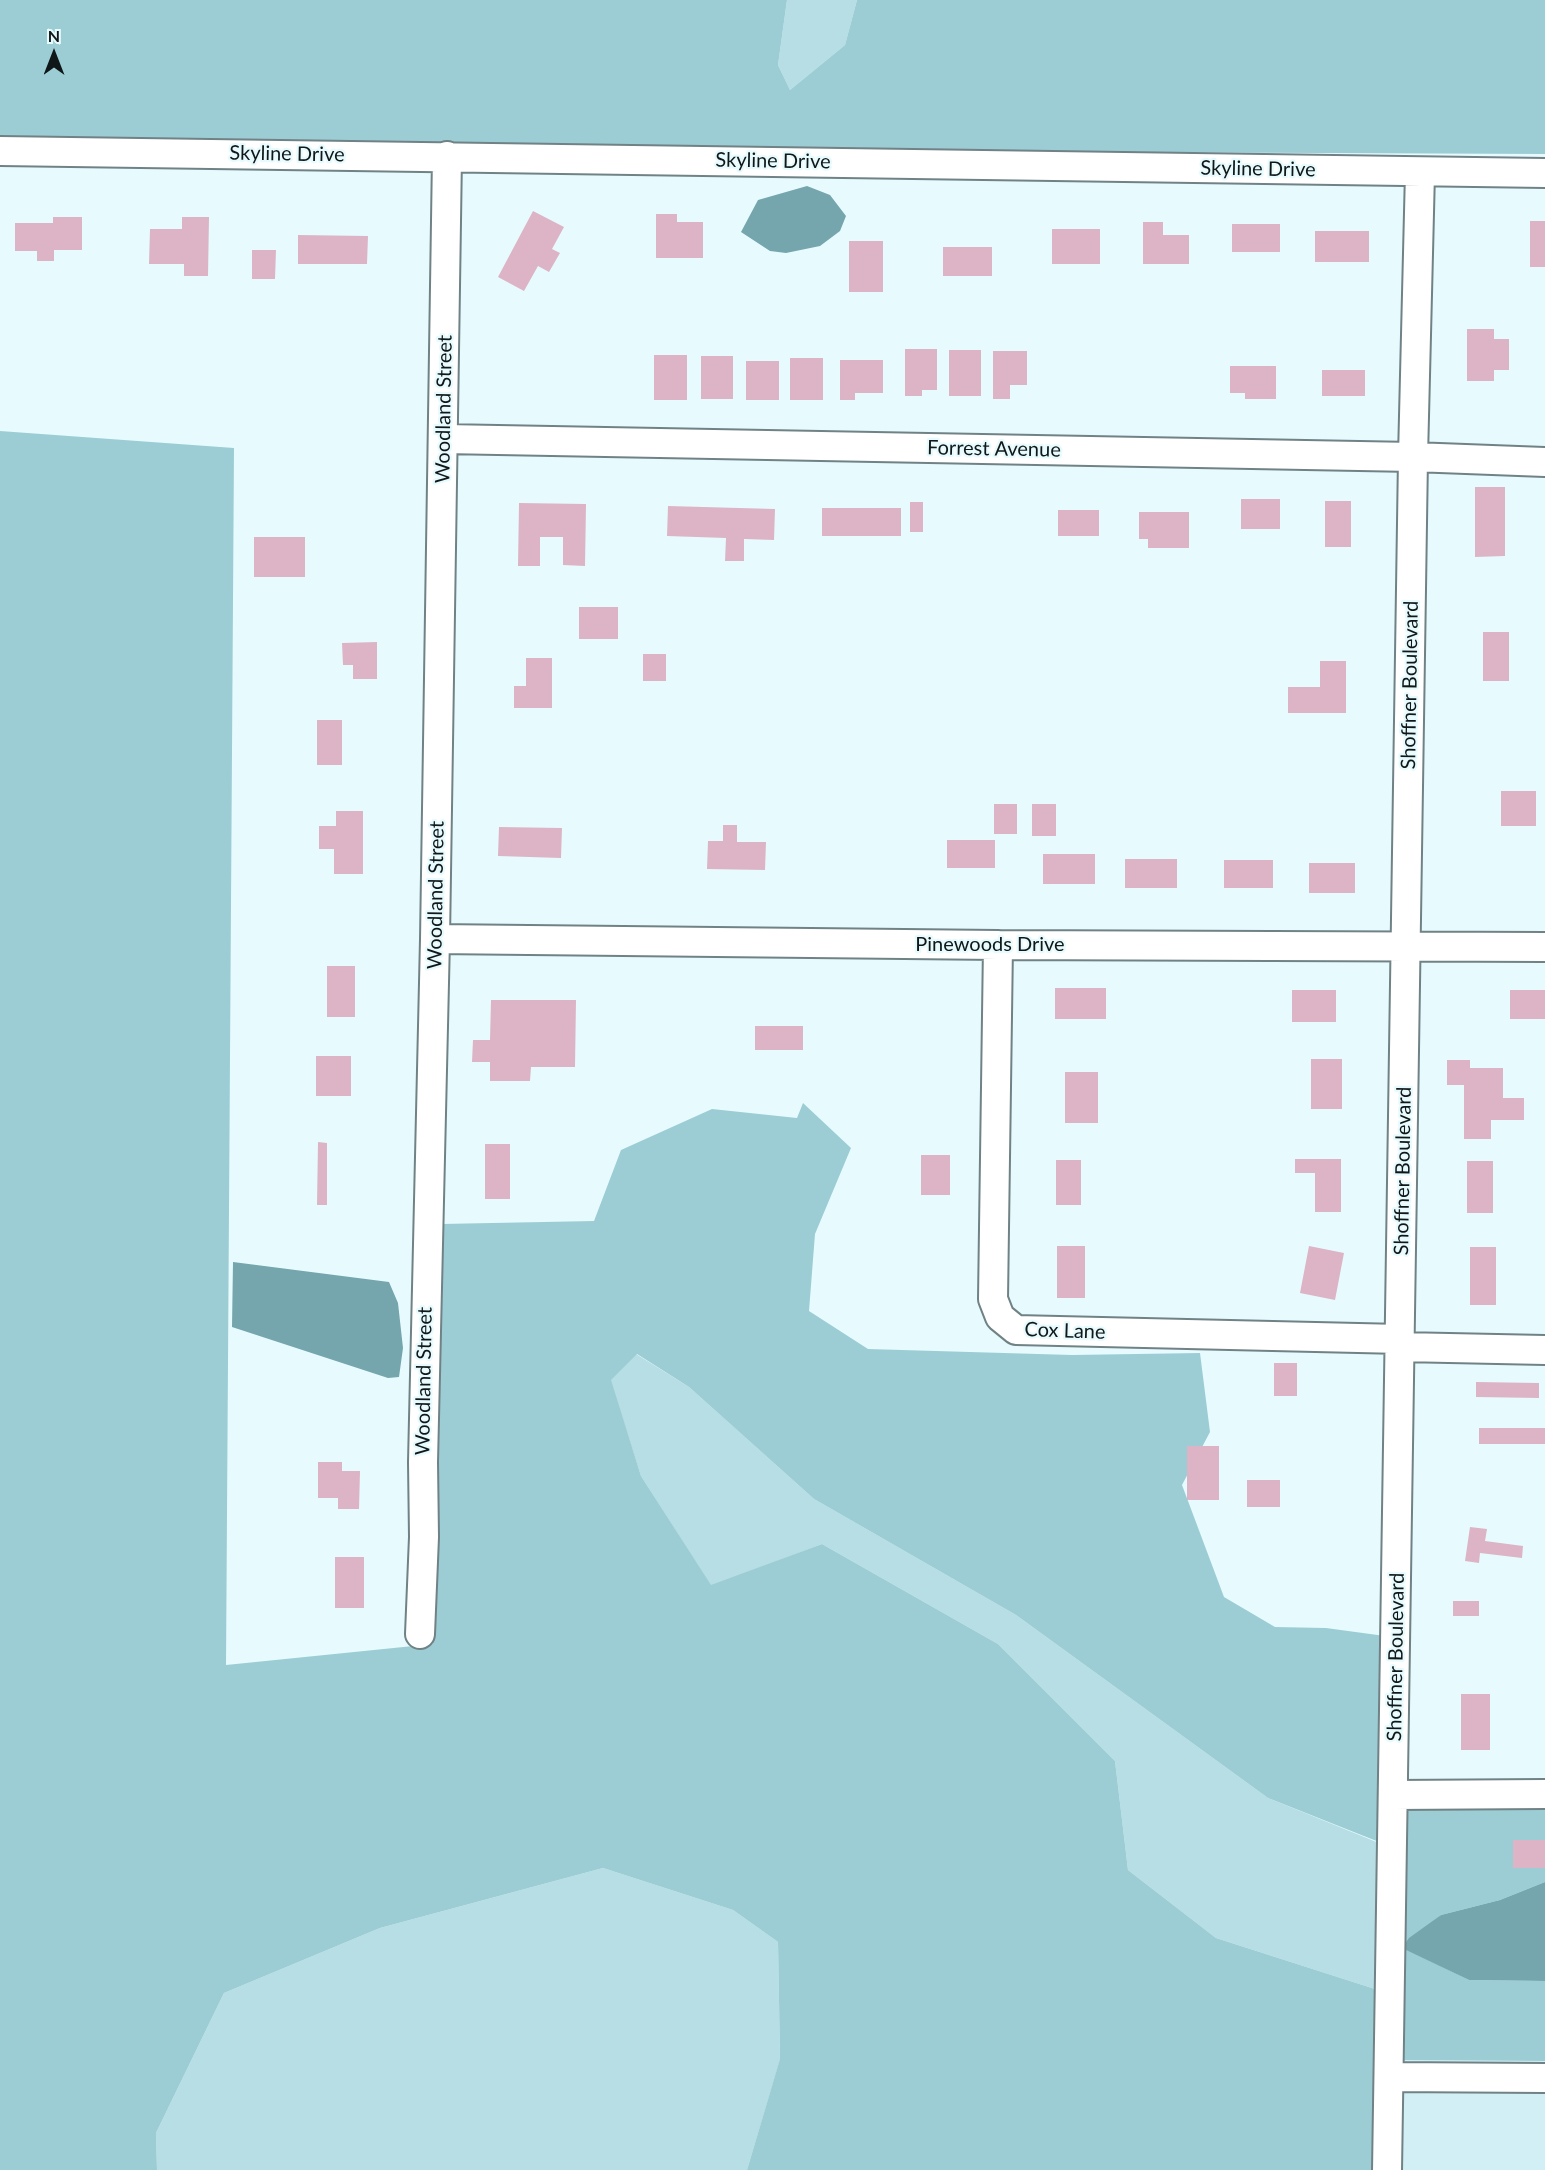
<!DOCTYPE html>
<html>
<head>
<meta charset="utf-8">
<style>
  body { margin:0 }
  #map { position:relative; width:1545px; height:2170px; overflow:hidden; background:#e7fbfe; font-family:Lato,sans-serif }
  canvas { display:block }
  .north { position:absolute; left:24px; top:24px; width:60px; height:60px; -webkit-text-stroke:4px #e7fbfe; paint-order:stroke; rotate:0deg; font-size:16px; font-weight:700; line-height:24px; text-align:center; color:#101718 }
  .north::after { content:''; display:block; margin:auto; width:21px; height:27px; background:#101718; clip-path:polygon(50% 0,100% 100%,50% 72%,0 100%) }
</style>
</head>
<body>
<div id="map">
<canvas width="1545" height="2170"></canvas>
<div class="north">N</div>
</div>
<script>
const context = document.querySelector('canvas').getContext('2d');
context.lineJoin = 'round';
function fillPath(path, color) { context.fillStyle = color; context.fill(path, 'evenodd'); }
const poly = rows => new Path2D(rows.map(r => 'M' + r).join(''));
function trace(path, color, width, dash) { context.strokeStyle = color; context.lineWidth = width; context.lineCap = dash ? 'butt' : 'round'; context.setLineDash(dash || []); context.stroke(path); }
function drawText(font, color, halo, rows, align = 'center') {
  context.font = font + ' Lato,sans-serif'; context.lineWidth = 4.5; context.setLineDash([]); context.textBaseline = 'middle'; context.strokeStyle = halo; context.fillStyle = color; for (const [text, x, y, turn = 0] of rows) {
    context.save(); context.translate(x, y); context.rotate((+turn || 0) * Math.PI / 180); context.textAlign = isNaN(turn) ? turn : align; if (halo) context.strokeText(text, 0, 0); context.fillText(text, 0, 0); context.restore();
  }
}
const built = poly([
  [1399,2060,1545,2061,1545,2170,1397,2170]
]);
const green = poly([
  [787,0,857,0,845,45,790,90,778,65],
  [636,1354,689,1387,814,1499,1016,1615,1268,1798,1379,1843,1375,1989,1216,1938,1128,1870,1115,1761,998,1644,822,1544,711,1586,641,1476,610,1380],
  [603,1868,733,1910,778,1942,780,2060,747,2170,157,2170,156,2133,224,1993,380,1928]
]);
const forest = poly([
  [0,0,787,0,778,65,790,90,845,45,857,0,1545,0,1545,154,864,151,0,139],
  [0,431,234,448,226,1665,433,1644,441,1224,594,1221,621,1150,712,1109,797,1118,803,1103,851,1148,815,1234,809,1311,868,1349,1072,1355,1200,1353,1210,1432,1182,1485,1224,1597,1275,1627,1326,1628,1385,1636,1380,2060,1374,2061,1372,2170,747,2170,780,2059,778,1942,733,1910,603,1868,380,1928,224,1993,156,2133,157,2170,0,2170],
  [637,1354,689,1387,814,1499,1016,1615,1268,1798,1379,1842,1375,1989,1216,1938,1128,1870,1115,1761,998,1644,822,1544,711,1585,641,1476,611,1380],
  [1545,1806,1545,1882,1500,1900,1441,1915,1402,1947,1469,1980,1545,1981,1545,2061,1399,2060,1404,1807]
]);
const water = poly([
  [807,186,830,195,846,216,840,231,820,246,786,253,770,251,741,232,758,200],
  [233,1262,389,1282,398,1303,403,1348,399,1377,388,1378,232,1327],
  [1545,1882,1545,1981,1469,1980,1402,1948,1409,1938,1441,1915,1500,1900]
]);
const building = poly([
  [533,211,564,227,552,249,560,253,549,272,538,266,524,291,498,277],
  [656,214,677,214,677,222,703,222,703,258,656,258],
  [53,217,82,217,82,250,54,250,54,261,37,261,37,251,15,251,15,223,53,223],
  [182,217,209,217,208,276,184,276,184,264,149,264,150,229,182,229],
  [1530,221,1545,221,1545,267,1530,267],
  [1143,222,1163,222,1163,235,1189,235,1189,264,1143,264],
  [1232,224,1280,224,1280,252,1232,252],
  [1052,229,1100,229,1100,264,1052,264],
  [1315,231,1369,231,1369,262,1315,262],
  [298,235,368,236,367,264,298,264],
  [849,241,883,241,883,292,849,292],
  [943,247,992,247,992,276,943,276],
  [252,250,276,250,275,279,252,279],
  [1467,329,1494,329,1494,339,1509,339,1509,370,1494,370,1494,381,1467,381],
  [905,349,937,349,937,390,922,390,922,396,905,396],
  [949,350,981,350,981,396,949,396],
  [993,351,1027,351,1027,385,1010,385,1010,399,993,399],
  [654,355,687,355,687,400,654,400],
  [701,356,733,356,733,399,701,399],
  [790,358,823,358,823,400,790,400],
  [840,360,883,360,883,393,855,393,855,400,840,400],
  [746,361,779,361,779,400,746,400],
  [1230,366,1276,366,1276,399,1245,399,1245,393,1230,393],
  [1322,370,1365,370,1365,396,1322,396],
  [1475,487,1505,487,1505,556,1475,557],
  [1241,499,1280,499,1280,529,1241,529],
  [1325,501,1351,501,1351,547,1325,547],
  [910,502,923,502,923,532,910,532],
  [519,503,586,504,585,566,563,565,563,537,540,537,540,566,518,566],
  [668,506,775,509,774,540,744,539,744,561,725,561,726,538,667,536],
  [822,508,901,508,901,536,822,536],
  [1058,510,1099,510,1099,536,1058,536],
  [1139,512,1189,512,1189,548,1148,548,1148,539,1139,539],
  [254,537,305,537,305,577,254,577],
  [579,607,618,607,618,639,579,639],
  [1483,632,1509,632,1509,681,1483,681],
  [377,642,377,679,353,679,353,665,343,665,342,643],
  [643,654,666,654,666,681,643,681],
  [526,658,552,658,552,708,514,708,514,686,526,686],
  [1320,661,1346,661,1346,713,1288,713,1288,687,1320,687],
  [317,720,342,720,342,765,317,765],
  [1501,791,1536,791,1536,826,1501,826],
  [994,804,1017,804,1017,834,994,834],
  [1032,804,1056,804,1056,836,1032,836],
  [336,811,363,811,363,874,334,874,334,849,319,849,319,826,336,826],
  [723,825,737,825,737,842,766,842,765,870,707,869,708,841,723,841],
  [499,827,562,828,561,858,498,856],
  [947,840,995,840,995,868,947,868],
  [1043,854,1095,854,1095,884,1043,884],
  [1125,859,1177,859,1177,888,1125,888],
  [1224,860,1273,860,1273,888,1224,888],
  [1309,863,1355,863,1355,893,1309,893],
  [327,966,355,966,355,1017,327,1017],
  [1055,988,1106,988,1106,1019,1055,1019],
  [1292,990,1336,990,1336,1022,1292,1022],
  [1510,990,1545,990,1545,1019,1510,1019],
  [491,1000,576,1000,575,1067,531,1067,530,1081,490,1081,490,1062,472,1062,473,1040,490,1040],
  [755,1026,803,1026,803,1050,755,1050],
  [316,1056,351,1056,351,1096,316,1096],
  [1311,1059,1342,1059,1342,1109,1311,1109],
  [1447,1060,1470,1060,1470,1068,1503,1068,1503,1098,1524,1098,1524,1120,1491,1120,1491,1139,1464,1139,1464,1085,1447,1085],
  [1065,1072,1098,1072,1098,1123,1065,1123],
  [318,1142,327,1143,327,1205,317,1205],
  [485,1144,510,1144,510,1199,485,1199],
  [921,1155,950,1155,950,1195,921,1195],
  [1295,1159,1341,1159,1341,1212,1315,1212,1315,1173,1295,1173],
  [1056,1160,1081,1160,1081,1205,1056,1205],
  [1467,1161,1493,1161,1493,1213,1467,1213],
  [1057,1246,1085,1246,1085,1298,1057,1298],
  [1309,1246,1344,1253,1335,1300,1300,1293],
  [1470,1247,1496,1247,1496,1305,1470,1305],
  [1274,1363,1297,1363,1297,1396,1274,1396],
  [1476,1382,1539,1383,1539,1398,1476,1397],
  [1479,1428,1545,1428,1545,1444,1479,1444],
  [1187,1446,1219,1446,1219,1500,1187,1500],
  [318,1462,342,1462,342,1471,360,1471,359,1509,338,1509,338,1498,318,1498],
  [1247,1480,1280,1480,1280,1507,1247,1507],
  [1470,1527,1487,1529,1485,1541,1523,1546,1522,1558,1480,1553,1479,1563,1465,1561],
  [335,1557,364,1557,364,1608,335,1608],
  [1453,1601,1479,1601,1479,1616,1453,1616],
  [1461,1694,1490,1694,1490,1750,1461,1750],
  [1513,1840,1545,1840,1545,1868,1513,1868]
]);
const minor = poly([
  [0,151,1545,173],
  [444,439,1413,457,1545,462],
  [435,939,998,945,1545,947],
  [998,945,993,1299,1000,1317,1016,1330,1401,1339],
  [1401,1347,1545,1350],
  [420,1634,424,1537,423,1462,435,939,447,156],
  [1394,1795,1545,1794],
  [1389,2077,1545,2078],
  [1387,2170,1413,457,1420,172]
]);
const streetNames = [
  ["Skyline Drive",287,154,1],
  ["Skyline Drive",773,161,1],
  ["Skyline Drive",1258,169,1],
  ["Woodland Street",444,409,-89],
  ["Forrest Avenue",994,449,1],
  ["Shoffner Boulevard",1410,685,-89],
  ["Woodland Street",436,895,-89],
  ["Pinewoods Drive",990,945],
  ["Shoffner Boulevard",1403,1171,-89],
  ["Cox Lane",1065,1331,2],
  ["Woodland Street",424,1381,-89],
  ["Shoffner Boulevard",1396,1657,-89]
];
fillPath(built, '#d1eff4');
fillPath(green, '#b6dee4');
fillPath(forest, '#9ccdd5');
fillPath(water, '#75a5ad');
fillPath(building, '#dcb4c5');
trace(minor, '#708285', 32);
trace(minor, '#fff', 28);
drawText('20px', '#101718', '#e7fbfe', streetNames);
</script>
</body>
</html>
